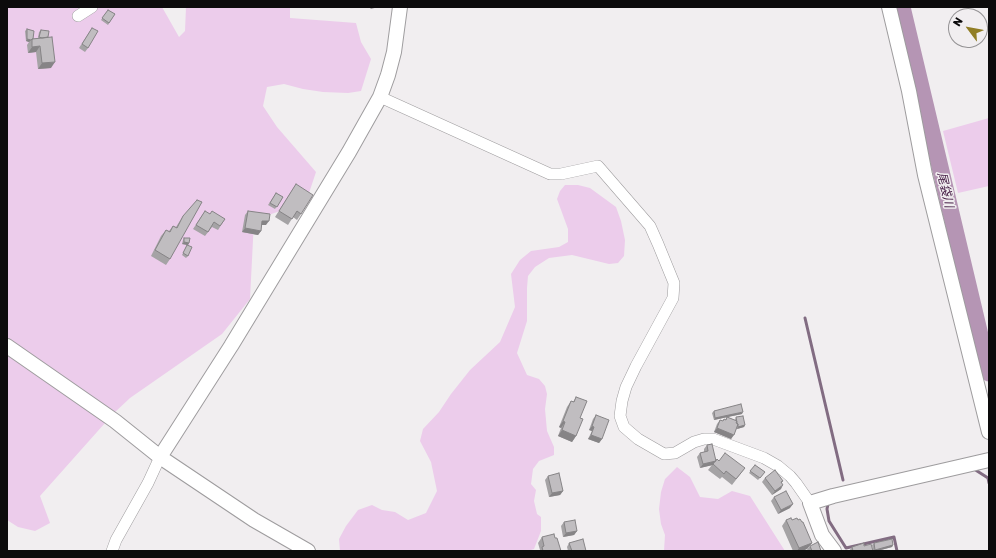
<!DOCTYPE html>
<html>
<head>
<meta charset="utf-8">
<style>
  body { margin:0 }
  #map { position:relative; width:996px; height:558px; overflow:hidden; background:#f1eef0; font-family:Rubik,sans-serif }
  canvas { display:block }
  .frame { position:absolute; inset:0; border:8px solid #0c0b0c; pointer-events:none }
  .north { position:absolute; left:948px; top:8px; width:40px; height:40px; box-sizing:border-box; background:#f1eef0; border:1px solid #959395; border-radius:50%; rotate:302deg; font-size:11px; font-weight:700; line-height:16px; text-align:center; color:#0c0b0c }
  .north::after { content:''; display:block; margin:auto; width:14px; height:18px; background:#917e25; clip-path:polygon(50% 0,100% 100%,50% 72%,0 100%) }
</style>
</head>
<body>
<div id="map">
<canvas width="996" height="558"></canvas>
<div class="frame"></div>
<div class="north">N</div>
</div>
<script>
const context = document.querySelector('canvas').getContext('2d');
context.lineJoin = 'round';
function fillPath(path, color) { context.fillStyle = color; context.fill(path, 'evenodd'); }
const poly = rows => new Path2D(rows.map(r => 'M' + r).join(''));
function trace(path, color, width, dash) { context.strokeStyle = color; context.lineWidth = width; context.lineCap = dash ? 'butt' : 'round'; context.setLineDash(dash || []); context.stroke(path); }
function drawText(font, color, halo, rows, align = 'center') {
  context.font = font + ' Rubik,"Noto Sans JP",sans-serif'; context.lineWidth = 3; context.setLineDash([]); context.textBaseline = 'middle'; context.strokeStyle = halo; context.fillStyle = color; for (const [text, x, y, turn = 0] of rows) {
    context.save(); context.translate(x, y); context.rotate((+turn || 0) * Math.PI / 180); context.textAlign = isNaN(turn) ? turn : align; if (halo) context.strokeText(text, 0, 0); context.fillText(text, 0, 0); context.restore();
  }
}
const green = poly([
  [7,7,162,7,179,37,185,31,186,7,290,7,290,18,356,23,361,42,371,59,361,91,348,93,323,92,303,89,284,84,267,87,263,106,277,127,316,172,306,202,254,220,250,299,222,334,130,398,113,414,40,496,50,523,35,531,18,527,7,520],
  [989,118,989,186,958,193,943,131],
  [565,185,578,185,590,188,616,207,621,221,625,240,624,256,618,263,609,264,572,255,549,258,535,267,528,276,527,288,527,321,517,353,527,375,539,379,545,386,547,394,545,409,547,431,554,447,554,455,539,461,533,469,531,484,536,490,534,501,537,514,541,517,541,531,534,549,528,551,340,551,339,539,346,526,358,510,372,505,382,510,395,512,408,520,426,513,437,491,431,462,420,441,423,429,439,412,451,394,470,370,500,342,515,307,511,274,520,260,531,251,559,247,568,242,568,229,557,199,560,191],
  [677,467,690,477,700,497,718,499,732,491,750,496,785,551,664,551,665,535,661,524,659,509,661,492,665,479]
]);
const stream = poly([
  [805,318,843,480],
  [974,469,988,478,989,483],
  [830,503,828,504,827,509,829,521,846,548,894,537,897,551]
]);
const river = poly([
  [902,7,989,373]
]);
const minor = poly([
  [78,16,92,7],
  [380,97,550,174,561,174,598,166,650,226,658,244,674,283,673,298,636,366,626,387,622,401,620,416,624,427,638,439,664,454,675,453,694,442,704,439,713,439,764,458,778,466,790,476,796,483,810,503],
  [112,551,116,540,148,483,160,457]
]);
const tertiary = poly([
  [889,7,909,91,925,175,989,432],
  [7,346,115,421,160,457,254,520,308,551],
  [160,457,231,346,349,152,380,97,388,75,394,52,400,7],
  [834,551,822,535,810,503,833,496,989,460]
]);
const wall = poly([
  [108,10,115,14,108,25,101,20],
  [92,28,88,48,85,52,79,48],
  [27,29,33,39,38,38,39,32,41,30,48,37,51,68,38,69,36,52,28,53,27,45,29,42,26,41,25,31],
  [296,184,301,214,297,220,293,217,288,225,275,217],
  [276,193,283,197,275,209,268,205],
  [205,211,209,214,225,219,218,230,212,227,205,236,193,229],
  [248,211,266,225,261,225,261,231,258,235,242,232,245,215],
  [183,216,170,259,166,265,151,256,161,236,166,230,169,231,173,226,176,227],
  [184,238,189,243,188,245,188,256,186,258,182,255,187,245,182,244,183,240],
  [576,397,580,418,576,436,572,442,558,436,561,428,559,427,567,407,571,401,573,402],
  [714,411,742,414,727,417,735,420,736,417,745,425,744,427,737,429,737,428,731,439,714,432,717,424,720,420,723,421,724,419,725,420,727,417,714,420,712,413],
  [596,415,602,439,599,443,588,439,592,431,589,430,593,419],
  [707,445,716,460,745,468,732,485,722,477,720,479,708,470,712,465,700,468,697,457,700,453,704,452,704,449],
  [755,465,765,472,758,480,749,473],
  [548,476,563,491,560,495,549,497,545,480],
  [765,478,783,481,782,482,781,489,772,495,762,482],
  [774,497,790,508,778,514,771,501],
  [786,520,798,520,802,522,812,543,807,549,802,551,793,551,782,526],
  [564,522,577,531,574,535,563,537,561,526],
  [542,537,555,538,561,551,539,551,540,550,538,543],
  [569,543,586,551,568,551,567,547],
  [874,543,893,545,892,547,877,551,873,551,872,545],
  [810,546,821,551,806,551],
  [864,546,873,551,849,551,852,547]
]);
const shadedWall = poly([
  [372,7,379,7,370,9],
  [27,39,31,40,29,42,26,41],
  [40,46,36,52,28,53,32,47],
  [55,62,51,68,38,69,42,63],
  [262,221,269,221,266,225,259,225],
  [245,228,261,231,258,235,242,232],
  [184,242,189,243,188,245,182,244],
  [743,412,742,414,714,420,715,418],
  [563,421,565,422,561,428,559,427],
  [745,425,744,427,737,429,738,427],
  [592,426,594,427,592,431,589,430],
  [717,428,734,435,731,439,714,432],
  [562,430,576,436,572,442,558,436],
  [591,435,602,439,599,443,588,439],
  [716,461,713,465,700,468,703,464],
  [783,485,781,489,772,495,775,491],
  [563,491,560,495,549,497,552,493],
  [793,504,790,508,778,514,781,510],
  [577,531,574,535,563,537,566,533],
  [812,543,807,549,802,551,797,551,799,548],
  [893,545,892,547,877,551,874,551,875,550]
]);
const building = poly([
  [108,10,115,14,109,23,102,18,108,10],
  [92,28,98,31,88,48,82,44,92,28],
  [27,29,34,31,33,39,32,39,31,40,27,39,27,29],
  [41,30,49,31,48,37,42,38,39,37,41,30],
  [52,37,55,62,42,63,40,46,32,47,32,39,52,37],
  [296,184,313,195,301,214,297,211,292,219,279,211,296,184],
  [276,193,283,197,277,207,270,203,276,193],
  [197,200,202,202,170,259,155,250,166,230,170,232,173,226,177,228,183,216,197,200],
  [205,211,210,214,212,211,225,219,220,226,214,222,208,232,196,225,205,211],
  [248,211,270,214,269,221,262,221,261,231,245,228,248,211],
  [184,238,190,238,189,243,184,242,184,238],
  [187,245,192,247,188,256,183,253,187,245],
  [576,397,587,401,580,418,583,419,576,436,562,430,565,422,563,421,571,401,574,402,576,397],
  [741,404,743,412,715,418,714,411,741,404],
  [596,415,609,420,602,439,591,435,594,427,592,426,596,415],
  [743,416,745,425,738,427,738,424,737,423,736,417,743,416],
  [727,417,737,421,736,423,738,424,734,435,717,428,720,420,723,421,724,419,726,420,727,417],
  [712,444,716,461,703,464,700,453,708,451,707,445,712,444],
  [725,453,745,468,736,479,726,471,724,474,713,464,717,459,719,461,725,453],
  [755,465,765,472,760,478,750,471,755,465],
  [775,470,783,481,781,482,783,485,775,491,765,478,775,470],
  [559,473,563,491,552,493,548,476,559,473],
  [786,491,793,504,781,510,774,497,786,491],
  [791,518,792,520,797,518,798,520,800,519,802,522,803,522,812,543,799,548,786,520,791,518],
  [575,520,577,531,566,533,564,522,575,520],
  [554,534,555,538,557,538,561,551,543,551,542,547,544,546,542,537,554,534],
  [583,539,586,551,572,551,569,543,583,539],
  [892,539,893,545,875,550,874,543,892,539],
  [818,542,821,551,812,551,810,546,818,542],
  [864,543,864,546,871,544,873,551,853,551,852,547,864,543]
]);
const waterNames = [
  ["尾袋川",945,190,77]
];
fillPath(green, '#eccceb');
trace(stream, '#826c82', 3);
trace(river, '#b595b4', 17);
trace(minor, '#9e9c9e', 12);
trace(tertiary, '#9e9c9e', 16);
trace(minor, '#fff', 11);
trace(tertiary, '#fff', 14);
fillPath(wall, '#a5a3a5');
fillPath(shadedWall, '#868486');
fillPath(building, '#c0bdc0');
trace(building, '#868486', 1);
drawText('italic 12px', '#411841', '#f1eef0', waterNames);
</script>
</body>
</html>
